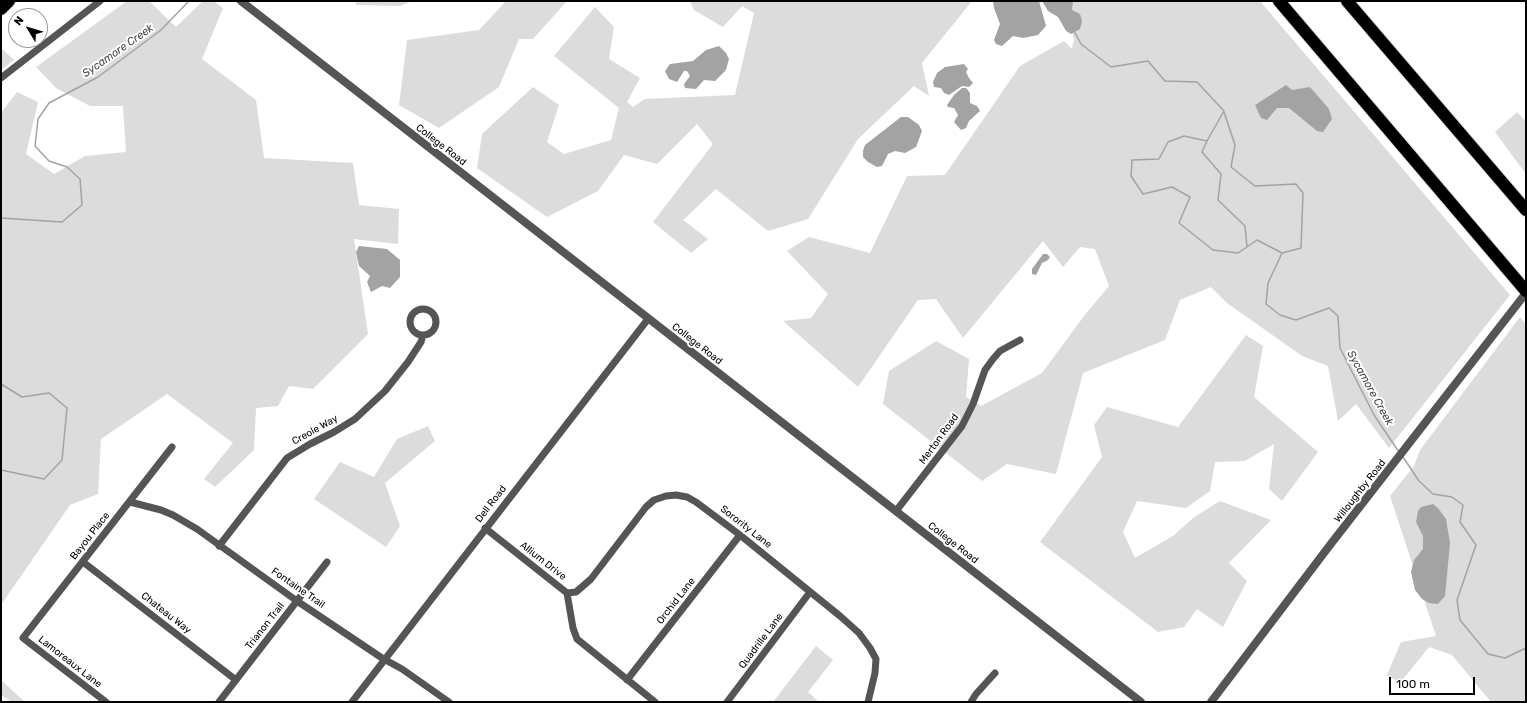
<!DOCTYPE html>
<html>
<head>
<meta charset="utf-8">
<style>
  body { margin:0 }
  #map { position:relative; width:1527px; height:703px; overflow:hidden; background:#fff; font-family:Rubik,sans-serif }
  canvas { display:block }
  .frame { position:absolute; inset:0; border:2px solid #000; pointer-events:none }
  .north { position:absolute; left:8px; top:8px; width:40px; height:40px; box-sizing:border-box; background:#fff; border:1px solid #999; border-radius:50%; rotate:308deg; font-size:11px; font-weight:700; line-height:16px; text-align:center; color:#000 }
  .north::after { content:''; display:block; margin:auto; width:14px; height:18px; background:#000; clip-path:polygon(50% 0,100% 100%,50% 72%,0 100%) }
  .scale { position:absolute; left:1389px; top:677px; width:86px; height:18px; box-sizing:border-box; border:2px solid #000; border-top:0; padding-left:5px; font-size:12px; line-height:14px; white-space:nowrap; color:#000; -webkit-text-stroke:3px #fff; paint-order:stroke }
</style>
</head>
<body>
<div id="map">
<canvas width="1527" height="703"></canvas>
<div class="frame"></div>
<div class="north">N</div>
<div class="scale">100 m</div>
</div>
<script>
const context = document.querySelector('canvas').getContext('2d');
context.lineJoin = 'round';
function fillPath(path, color) { context.fillStyle = color; context.fill(path, 'evenodd'); }
const poly = rows => new Path2D(rows.map(r => 'M' + r).join(''));
function trace(path, color, width, dash) { context.strokeStyle = color; context.lineWidth = width; context.lineCap = dash ? 'butt' : 'round'; context.setLineDash(dash || []); context.stroke(path); }
function drawText(font, color, halo, rows, align = 'center') {
  context.font = font + ' Rubik,sans-serif'; context.lineWidth = 4; context.setLineDash([]); context.textBaseline = 'middle'; context.strokeStyle = halo; context.fillStyle = color; for (const [text, x, y, turn = 0] of rows) {
    context.save(); context.translate(x, y); context.rotate((+turn || 0) * Math.PI / 180); context.textAlign = isNaN(turn) ? turn : align; if (halo) context.strokeText(text, 0, 0); context.fillText(text, 0, 0); context.restore();
  }
}
const green = poly([
  [127,1,149,1,176,27,203,1,213,1,223,8,202,59,256,100,264,158,353,163,359,205,399,209,398,244,354,239,368,334,313,389,289,386,278,406,256,408,254,450,215,487,204,479,233,443,167,394,101,439,98,494,70,505,1,605,1,113,17,92,38,102,26,154,54,174,85,156,126,152,123,106,90,106,56,88,36,67],
  [355,1,412,1,400,6,357,5],
  [506,1,567,1,533,39,519,39,499,87,439,128,399,105,407,40,479,30],
  [690,1,972,1,922,63,929,96,914,86,858,139,808,219,768,231,716,189,683,220,708,239,691,253,653,222,713,144,697,124,657,164,624,155,598,191,547,217,477,168,482,134,533,87,559,105,547,142,564,154,611,140,619,108,554,56,595,7,614,27,609,59,640,78,627,102,633,107,645,99,735,95,754,13,742,6,723,27,694,10],
  [1065,1,1260,1,1510,295,1389,448,1356,404,1338,421,1328,366,1302,356,1227,303,1211,287,1180,300,1165,340,1083,373,1056,474,1007,464,982,481,883,404,889,371,936,341,969,359,966,397,981,406,1042,373,1084,316,1109,286,1095,249,1080,247,1063,267,1043,241,963,338,936,299,918,300,858,387,783,321,811,318,828,294,787,251,809,237,870,253,907,176,945,175,1020,66,1064,41,1072,49,1074,39],
  [1,48,14,60,1,70],
  [1517,112,1526,122,1526,174,1495,132],
  [1520,317,1526,324,1526,702,1491,702,1452,655,1429,647,1400,683,1387,675,1401,642,1436,636,1390,496,1414,466,1420,450],
  [1246,335,1263,346,1254,397,1318,452,1282,501,1269,489,1274,444,1245,461,1215,462,1210,491,1186,508,1137,501,1123,532,1135,558,1173,536,1193,518,1220,501,1271,520,1229,563,1247,581,1223,627,1197,609,1184,627,1158,632,1040,542,1102,457,1094,425,1107,407,1178,427],
  [428,426,435,441,385,483,400,526,386,547,314,499,340,462,374,477,397,439],
  [816,646,833,660,808,692,819,702,773,702],
  [1,680,25,702,12,702,1,695]
]);
const water = poly([
  [993,1,1039,1,1046,26,1038,35,1023,38,1013,36,1002,46,996,44,994,40,1000,24,994,8],
  [1042,1,1073,1,1072,10,1080,14,1082,21,1080,29,1071,34,1066,31,1058,17,1048,11],
  [719,46,726,53,729,59,726,70,715,81,704,80,696,89,685,88,684,84,690,76,687,71,684,71,677,82,669,79,665,71,670,64,693,61,706,50],
  [964,64,968,69,966,72,969,78,973,83,969,87,962,86,949,95,944,93,941,88,934,87,933,82,937,73,945,67],
  [1286,85,1292,90,1310,87,1329,109,1332,119,1323,132,1317,131,1289,108,1277,108,1267,120,1261,118,1255,105],
  [962,88,966,88,970,93,970,103,977,106,980,111,969,121,966,128,961,130,954,122,958,115,954,108,948,107,947,105,954,95],
  [901,117,908,117,919,125,922,131,916,147,905,153,895,151,888,154,882,166,877,167,868,162,863,157,863,151,865,145],
  [359,246,387,249,400,260,400,277,390,288,382,286,371,292,367,282,370,276,359,266,356,252],
  [1043,254,1047,254,1050,257,1048,260,1042,263,1036,275,1032,274,1032,269],
  [1433,504,1438,508,1446,519,1450,543,1445,596,1438,604,1429,603,1422,599,1415,590,1411,572,1414,560,1423,549,1423,536,1416,522,1418,511,1421,507]
]);
const stream = poly([
  [1074,31,1081,44,1111,67,1148,61,1165,81,1197,82,1224,111,1207,141,1184,136,1168,142,1159,159,1132,160,1131,176,1143,194,1172,187,1190,197,1179,223,1213,250,1238,253,1257,240,1282,253,1268,283,1266,304,1280,315,1296,320,1329,308,1338,316,1340,348,1374,415,1399,452],
  [1224,112,1235,145,1231,167,1255,186,1296,184,1303,193,1301,248,1282,253],
  [1207,141,1202,152,1221,174,1218,200,1245,226,1247,247],
  [1,218,62,222,82,205,80,179,67,167,49,161,35,146,38,119,49,103,98,77,161,30,189,1],
  [1,384,22,397,49,393,67,408,62,460,44,479,1,470],
  [1403,457,1419,481,1433,494,1452,497,1463,505,1460,522,1476,545,1457,600,1460,620,1488,654,1505,658,1526,648]
]);
const minor = poly([
  [1,78,100,1],
  '410 322a13 13 0 1 1 26 0a13 13 0 1 1-26 0Z',
  [130,502,161,510,173,515,197,529,297,601,382,658,402,669,449,702],
  [896,511,962,426,973,404,985,370,993,359,1000,351,1020,340],
  [485,528,567,593,573,628,577,639,655,702],
  [219,546,287,458,310,444,334,432,355,419,385,391,408,362,421,342,423,335],
  [83,562,236,680],
  [567,593,576,592,591,579,646,507,654,500,666,496,676,495,687,497,696,502,740,535,840,616,859,633,870,648,876,659,875,673,868,702],
  [627,680,740,535],
  [106,702,23,638,172,447],
  [219,702,327,562],
  [352,702,648,319],
  [727,702,810,592],
  [971,702,976,694,995,673]
]);
const tertiary = poly([
  [241,1,1141,702],
  [1211,702,1330,545,1526,293]
]);
const motorway = poly([
  [1279,1,1526,291],
  [1347,1,1526,210],
  [1,9,9,1]
]);
const streetNames = [
  ["College Road",441,145,38],
  ["College Road",697,344,38],
  ["Creole Way",315,430,-29],
  ["Merton Road",939,439,-54],
  ["Willoughby Road",1360,491,-52],
  ["Dell Road",491,504,-52],
  ["Sorority Lane",746,527,38],
  ["Bayou Place",90,536,-52],
  ["College Road",953,543,38],
  ["Allium Drive",543,561,38],
  ["Fontaine Trail",298,588,35],
  ["Orchid Lane",676,601,-52],
  ["Chateau Way",166,613,38],
  ["Trianon Trail",265,626,-52],
  ["Quadrille Lane",761,641,-53],
  ["Lamoreaux Lane",70,662,38]
];
const waterNames = [
  ["Sycamore Creek",118,51,-35],
  ["Sycamore Creek",1370,388,61]
];
fillPath(green, '#dcdcdc');
fillPath(water, '#a3a3a3');
trace(stream, '#a3a3a3', 1.5);
trace(motorway, '#dbdbdb', 14);
trace(minor, '#555', 7);
trace(tertiary, '#555', 8);
trace(motorway, '#000', 12);
drawText('10px', '#000', '#fff', streetNames);
drawText('italic 11px', '#444', '#fff', waterNames);
</script>
</body>
</html>
